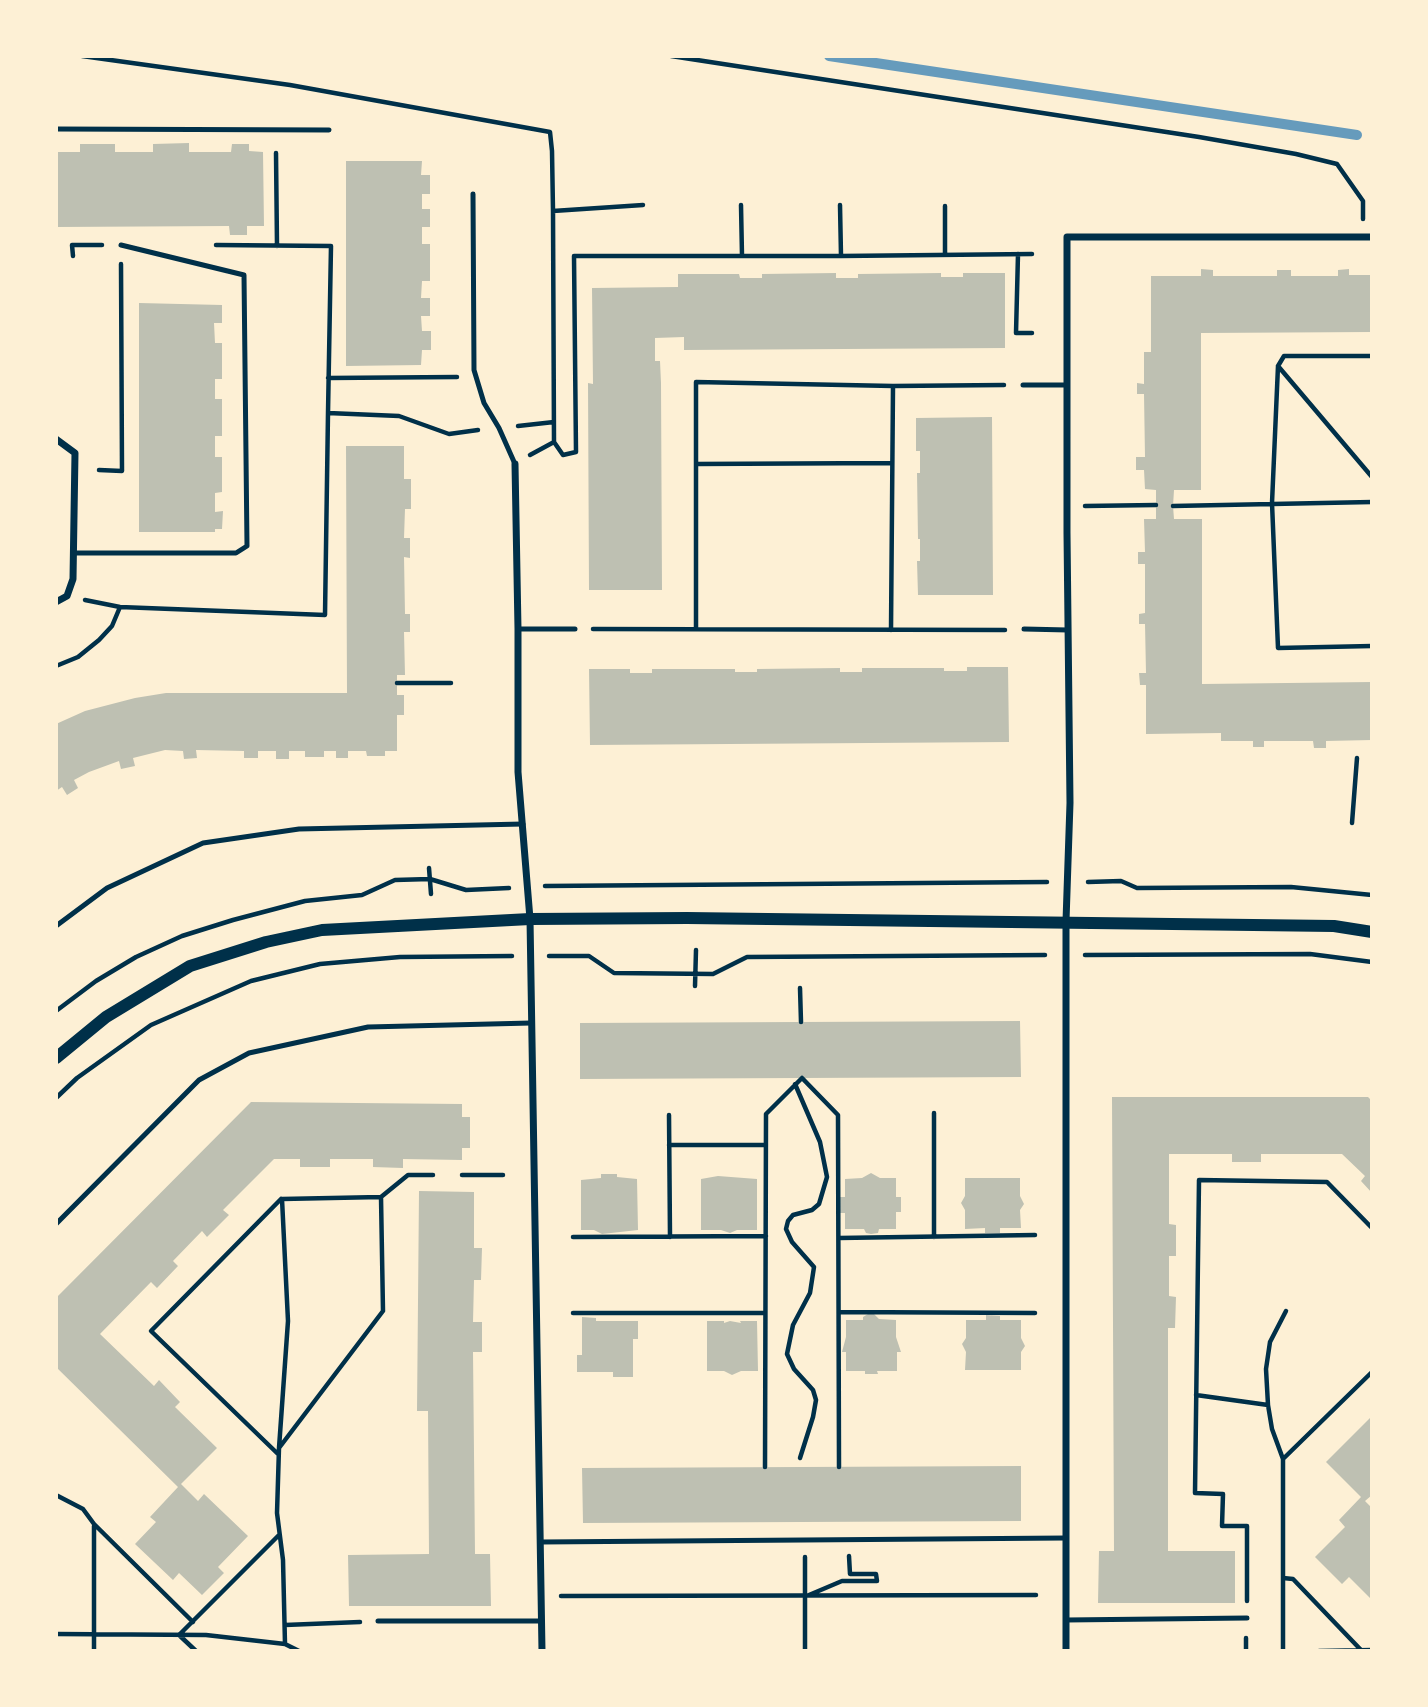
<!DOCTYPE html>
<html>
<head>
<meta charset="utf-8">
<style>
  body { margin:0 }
  #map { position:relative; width:1428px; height:1707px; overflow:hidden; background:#fdf0d5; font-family:"Fira Sans Condensed",sans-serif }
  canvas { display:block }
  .frame { position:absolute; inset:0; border:58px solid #fdf0d5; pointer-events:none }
</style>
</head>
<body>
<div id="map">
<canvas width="1428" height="1707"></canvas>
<div class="frame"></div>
</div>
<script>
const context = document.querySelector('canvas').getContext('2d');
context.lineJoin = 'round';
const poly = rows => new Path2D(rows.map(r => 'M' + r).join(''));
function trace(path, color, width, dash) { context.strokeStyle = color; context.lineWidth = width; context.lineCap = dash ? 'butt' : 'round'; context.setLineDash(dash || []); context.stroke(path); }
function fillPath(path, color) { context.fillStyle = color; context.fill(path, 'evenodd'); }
const stream = poly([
  [829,56,1357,135]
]);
const building = poly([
  [189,143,189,152,231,152,232,144,249,144,249,151,263,152,264,226,247,226,247,235,230,235,229,226,56,227,56,152,80,152,80,144,115,144,115,152,153,152,153,144],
  [346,161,422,161,421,175,430,175,430,194,422,194,422,209,430,209,430,227,422,227,422,244,430,244,430,281,422,281,421,298,430,298,430,316,421,316,422,331,431,331,431,350,422,350,421,365,346,366],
  [1201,269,1213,270,1213,276,1277,276,1277,270,1291,270,1291,276,1338,276,1338,270,1349,269,1349,275,1372,275,1372,332,1201,333,1201,490,1174,490,1173,506,1174,519,1202,519,1202,684,1372,682,1372,740,1326,741,1326,748,1314,748,1313,741,1264,741,1264,747,1253,747,1253,741,1221,741,1221,733,1146,734,1146,685,1140,685,1139,673,1146,673,1145,624,1139,624,1139,614,1145,613,1145,564,1138,564,1138,552,1145,552,1144,519,1156,519,1156,490,1145,489,1144,470,1136,470,1136,457,1145,457,1144,394,1137,394,1137,383,1144,384,1144,352,1151,352,1151,276,1201,276],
  [836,273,836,278,858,278,858,274,941,273,941,277,963,277,963,273,1005,273,1005,348,684,350,684,337,655,338,655,361,660,361,661,383,662,590,589,590,588,383,593,384,592,288,678,287,678,274,739,274,740,278,762,278,762,274],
  [139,303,222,305,222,323,214,323,215,343,222,343,222,379,215,379,215,399,222,399,222,436,215,436,215,457,222,457,222,492,215,493,215,512,223,511,222,529,215,529,215,532,139,532],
  [992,417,993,595,918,595,917,561,920,561,920,539,918,539,917,473,920,473,920,451,916,451,916,418],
  [346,446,404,446,404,479,411,479,411,509,405,509,404,538,410,538,410,558,404,557,405,614,410,614,410,632,404,632,405,675,397,675,397,695,404,695,404,715,397,715,397,751,385,751,385,756,367,756,366,751,348,751,348,758,336,758,336,751,324,751,324,757,305,757,305,751,289,751,289,759,276,759,276,751,258,751,258,758,244,758,244,751,196,750,197,758,184,759,183,751,165,750,133,758,135,766,121,769,119,761,89,772,74,780,78,788,67,795,62,787,56,791,56,724,85,711,135,698,166,693,347,693],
  [967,667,1008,667,1009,742,590,745,589,669,630,669,630,673,652,673,652,669,735,669,735,672,757,672,757,669,840,668,840,672,862,672,862,668,944,668,944,671,967,671],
  [1020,1021,1021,1077,580,1079,580,1023],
  [1112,1097,1368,1097,1372,1101,1372,1193,1361,1181,1365,1176,1342,1154,1261,1154,1261,1162,1232,1162,1232,1154,1169,1154,1169,1224,1176,1225,1176,1256,1169,1256,1169,1296,1176,1297,1175,1328,1168,1328,1168,1551,1235,1551,1235,1603,1098,1603,1099,1551,1114,1551],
  [251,1102,462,1104,462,1117,470,1117,470,1148,462,1148,462,1160,403,1159,403,1168,373,1167,373,1159,330,1159,330,1167,300,1167,300,1159,274,1159,223,1210,229,1215,207,1237,202,1231,173,1261,178,1266,157,1288,151,1282,100,1334,154,1386,159,1380,180,1402,175,1407,217,1448,181,1484,198,1501,204,1494,248,1536,218,1567,224,1573,202,1595,179,1573,173,1580,135,1544,156,1522,150,1517,178,1487,56,1367,56,1298],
  [871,1173,880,1178,896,1178,896,1197,901,1197,901,1212,896,1212,896,1229,879,1229,878,1233,871,1234,866,1233,864,1229,845,1229,845,1213,840,1213,840,1197,845,1197,845,1179,862,1178],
  [601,1174,617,1174,617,1177,637,1179,638,1230,602,1234,594,1230,581,1230,581,1180,601,1178],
  [718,1176,757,1179,757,1230,737,1230,730,1233,721,1230,701,1230,701,1179],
  [965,1178,1020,1178,1020,1196,1024,1204,1020,1210,1021,1228,1000,1228,1000,1233,985,1233,985,1228,965,1229,965,1210,961,1203,965,1196],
  [419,1191,474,1192,474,1248,482,1248,481,1280,474,1280,473,1322,482,1322,482,1352,473,1352,475,1554,490,1554,491,1606,349,1606,348,1555,429,1554,428,1411,417,1411],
  [868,1314,874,1314,879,1319,896,1320,896,1337,901,1352,897,1352,897,1371,877,1371,878,1374,865,1374,865,1371,846,1371,846,1352,842,1352,846,1337,846,1320,863,1320,863,1317],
  [986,1315,1000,1316,1000,1320,1021,1320,1021,1338,1025,1346,1021,1352,1021,1370,965,1370,966,1352,962,1344,966,1338,966,1320,986,1320],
  [582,1317,596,1318,596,1321,638,1321,638,1339,633,1339,633,1377,613,1377,613,1372,577,1372,577,1355,582,1355],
  [707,1321,724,1321,724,1323,730,1321,741,1323,740,1321,757,1321,758,1371,741,1371,732,1375,724,1371,707,1371],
  [1372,1416,1372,1495,1365,1501,1372,1508,1372,1600,1349,1577,1342,1584,1315,1557,1345,1527,1339,1520,1361,1497,1326,1462],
  [1021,1466,1021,1521,583,1523,582,1468]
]);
const path = poly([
  [82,56,290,85,550,132,552,151,553,211,554,442,530,455],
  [671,56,1199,137,1296,154,1337,164,1363,201,1363,219],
  [276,153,277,246],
  [741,205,742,256],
  [840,205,841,256],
  [945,206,945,255],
  [553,211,643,205],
  [216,245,331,246,328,413],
  [1018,254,1016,333,1032,333],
  [73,256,72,245,102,245],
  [1372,356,1284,356,1278,366,1272,503,1278,648,1372,646],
  [1278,366,1372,477],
  [328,378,457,377],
  [518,426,554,422],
  [554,442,563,455,576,452,574,256,841,256,1032,254],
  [696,464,892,463],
  [99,470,122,471,121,264],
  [1085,506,1156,505],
  [1173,506,1372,502],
  [85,600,120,607,325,615,328,413,399,416,449,434,478,430],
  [593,629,1005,630],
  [696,629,696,382,893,386,1004,385],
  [891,630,893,386],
  [56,666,78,657,99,640,112,626,120,607],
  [397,683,451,683],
  [1352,823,1357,758],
  [429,868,431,894],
  [1088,882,1121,881,1137,888,1291,887,1372,895],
  [545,886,1047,882],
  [1085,955,1310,954,1372,962],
  [549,956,589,956,614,973,713,974,747,957,1045,955],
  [695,986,696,950],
  [800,988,801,1022],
  [56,1011,96,981,136,957,182,936,233,920,305,901,362,895,395,880,430,879,466,890,509,888],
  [795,1084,820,1142,827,1177,819,1204,812,1210,793,1215,788,1221,786,1229,792,1242,814,1267,810,1293,793,1325,787,1354,794,1369,813,1390,816,1400,813,1417,800,1458],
  [56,1098,77,1078,151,1025,251,981,320,964,400,957,512,956],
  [934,1113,934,1237],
  [669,1115,670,1237],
  [669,1145,766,1145],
  [462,1175,503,1175],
  [381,1197,408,1175,433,1175],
  [573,1237,766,1236],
  [839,1238,1035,1235],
  [839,1312,1035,1313],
  [573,1313,765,1313],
  [1196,1395,1268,1405,1272,1429,1283,1459],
  [1268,1405,1266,1369,1270,1342,1286,1311],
  [279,1448,288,1321,282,1199,381,1197,383,1311,279,1448,277,1513,283,1560,285,1644],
  [278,1454,151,1331,281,1199],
  [765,1467,766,1114,802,1078,838,1115,839,1467],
  [56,1495,83,1509,94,1524,193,1622],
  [94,1526,94,1651],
  [805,1557,805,1651],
  [1283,1578,1293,1579,1361,1650],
  [809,1595,842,1581,877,1581,876,1574,850,1574,849,1556],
  [561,1596,1036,1595],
  [1247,1601,1247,1526,1222,1526,1223,1494,1195,1493,1199,1180,1327,1182,1372,1228],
  [285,1625,360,1622],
  [56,1634,206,1635,285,1644,299,1651],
  [196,1651,179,1635,279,1535],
  [1246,1651,1246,1638],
  [1283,1651,1283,1459,1372,1372],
  [1319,1651,1372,1650]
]);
const service = poly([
  [56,129,329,130],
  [473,194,474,370,484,403,499,428,515,464],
  [1023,385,1067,385],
  [73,553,236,553,247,546,244,275,121,245],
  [518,629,575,629],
  [1024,629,1068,630],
  [56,926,107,888,203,843,299,829,523,824],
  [56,1224,199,1080,249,1053,368,1027,531,1023],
  [541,1542,1066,1538],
  [1066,1620,1247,1618],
  [378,1621,542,1621]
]);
const minor = poly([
  [56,439,75,453,73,579,67,596,56,602],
  [515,464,518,629,518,772,530,919,542,1651],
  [1066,1651,1066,921,1070,803,1067,533,1067,237,1372,237]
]);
const tertiary = poly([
  [56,1058,106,1017,190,966,266,942,322,930,530,919,687,918,1334,926,1372,932]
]);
trace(stream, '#669bbc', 10);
fillPath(building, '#bec0b2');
trace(path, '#003049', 4.5);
trace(service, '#003049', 5);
trace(minor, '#003049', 7);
trace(tertiary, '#003049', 12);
</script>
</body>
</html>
